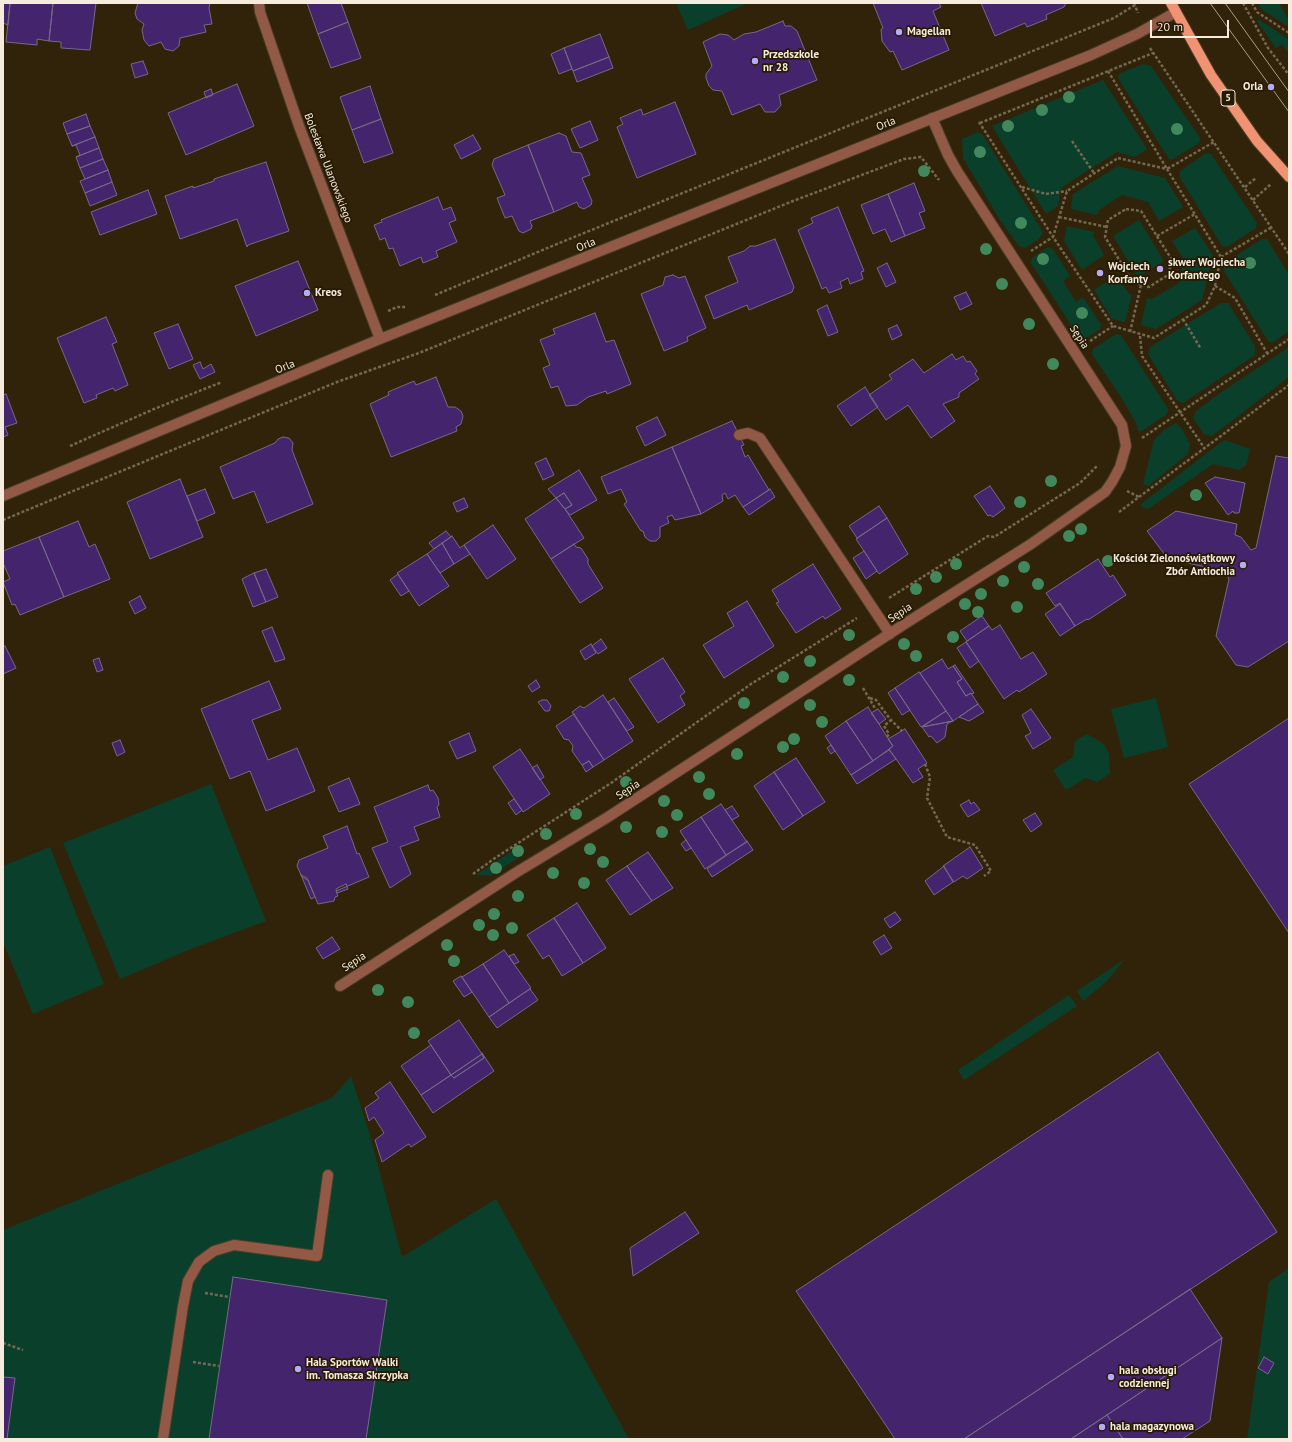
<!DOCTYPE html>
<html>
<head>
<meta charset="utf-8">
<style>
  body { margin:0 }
  #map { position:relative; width:1292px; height:1442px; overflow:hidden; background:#312309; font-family:"PT Sans",sans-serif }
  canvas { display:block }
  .frame { position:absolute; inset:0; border:4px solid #f5ecdd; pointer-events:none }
  .scale { position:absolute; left:1150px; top:20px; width:79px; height:18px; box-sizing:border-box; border:2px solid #f5ecdd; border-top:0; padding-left:5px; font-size:12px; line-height:14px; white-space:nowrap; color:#f5ecdd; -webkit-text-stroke:3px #271a02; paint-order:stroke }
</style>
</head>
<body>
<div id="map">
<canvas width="1292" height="1442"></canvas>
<div class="frame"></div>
<div class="scale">20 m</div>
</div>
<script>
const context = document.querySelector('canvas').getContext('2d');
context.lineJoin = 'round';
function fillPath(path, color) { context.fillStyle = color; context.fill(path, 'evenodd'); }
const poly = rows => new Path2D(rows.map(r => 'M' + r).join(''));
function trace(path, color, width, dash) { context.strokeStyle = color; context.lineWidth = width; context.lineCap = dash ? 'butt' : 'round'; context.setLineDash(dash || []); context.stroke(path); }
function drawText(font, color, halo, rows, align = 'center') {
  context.font = font + ' "PT Sans",sans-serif'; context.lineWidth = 3.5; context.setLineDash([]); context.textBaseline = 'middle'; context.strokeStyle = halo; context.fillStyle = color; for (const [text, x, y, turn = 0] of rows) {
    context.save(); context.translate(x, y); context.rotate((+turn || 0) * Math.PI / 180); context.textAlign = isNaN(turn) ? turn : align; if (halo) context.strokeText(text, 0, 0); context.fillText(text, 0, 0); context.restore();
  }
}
const green = poly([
  [676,3,748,3,688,30],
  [1258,3,1279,3,1289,21,1289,27,1261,9],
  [1258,19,1287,38,1289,42,1289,54,1282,44,1276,48,1257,21],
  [1143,64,1151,66,1200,138,1199,143,1173,159,1169,159,1118,78,1119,74],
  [1103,80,1147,149,1135,157,1117,152,1085,172,1061,188,1058,206,1046,214,992,126],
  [978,132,982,134,1043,232,1040,238,1025,248,1019,246,1000,220,963,158,962,139],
  [1206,153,1211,154,1257,223,1256,228,1227,247,1222,246,1179,176,1180,171],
  [1118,166,1165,178,1183,207,1159,221,1148,202,1122,195,1099,210,1097,215,1071,209,1073,194],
  [1139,220,1164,261,1138,277,1113,236],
  [1067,226,1094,232,1093,235,1104,255,1082,270,1064,241],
  [1195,228,1213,255,1202,300,1156,329,1141,325,1147,298,1152,299,1179,283,1184,260,1172,241],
  [1262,239,1267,239,1289,275,1289,331,1272,343,1268,341,1224,271,1225,263],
  [1048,247,1053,249,1070,276,1063,281,1076,302,1083,297,1101,325,1100,329,1085,339,1079,337,1031,263,1032,258],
  [1117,275,1129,294,1132,295,1125,322,1112,319,1094,290],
  [1221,303,1228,303,1255,346,1255,355,1183,403,1177,400,1148,354,1150,347],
  [1116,334,1121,335,1168,409,1167,414,1139,433,1136,423,1121,397,1092,354,1093,349],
  [1289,347,1289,377,1212,436,1204,434,1193,418,1196,411,1220,393],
  [1176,423,1182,429,1190,444,1188,454,1148,486,1143,484,1154,440,1164,430],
  [1224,440,1250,449,1246,465,1239,470,1213,464,1148,509,1142,507,1141,504],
  [1156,698,1168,747,1124,758,1111,709],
  [1087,734,1104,744,1109,754,1110,774,1097,782,1086,778,1066,790,1053,770,1073,757,1075,741],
  [211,784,266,921,191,949,120,979,63,843],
  [521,845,523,855,490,876,476,875],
  [50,847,104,984,33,1014,3,942,3,866],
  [1125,959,1106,982,1083,1001,1077,991],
  [1069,995,1077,1006,964,1080,958,1070],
  [351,1076,369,1132,402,1257,496,1199,629,1439,3,1439,3,1230,332,1098],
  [1289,1268,1289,1439,1247,1439,1269,1282]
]);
const building = poly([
  [3,3,10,3,8,25,3,23,3,3],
  [10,3,53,3,49,41,37,39,37,45,6,42,10,3],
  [53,3,96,3,90,50,61,48,61,42,49,41,53,3],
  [138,3,210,3,209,8,212,24,204,25,206,32,180,38,179,46,173,51,165,49,161,42,149,46,144,40,142,30,144,24,137,19,135,13,138,3],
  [307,3,341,3,348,22,318,34,307,3],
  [873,3,939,3,941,7,933,11,949,50,902,70,893,51,890,52,882,41,881,29,883,28,873,3],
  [981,3,1066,3,1064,7,1046,15,1047,19,1027,27,1025,23,995,36,981,3],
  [783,21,785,26,791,26,797,31,817,80,779,95,781,105,775,112,765,112,760,104,732,115,722,91,713,90,709,86,706,78,706,74,712,66,703,42,720,34,728,35,734,40,744,34,756,32,783,21],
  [348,22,361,58,331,68,318,34,348,22],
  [600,34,609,57,573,71,564,48,600,34],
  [564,48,572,69,559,74,551,54,564,48],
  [609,57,613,68,577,82,573,71,609,57],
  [143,61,148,74,135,78,131,64,143,61],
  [237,84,254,126,186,155,168,113,237,84],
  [370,86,381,119,352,130,340,97,370,86],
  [211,89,213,95,206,98,204,92,211,89],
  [675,102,696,154,637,178,617,127,623,124,620,118,641,109,643,115,675,102],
  [86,114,90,126,67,134,63,123,86,114],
  [381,119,393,153,364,163,352,130,381,119],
  [590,121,598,140,580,148,571,129,590,121],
  [90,126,95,137,72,146,67,134,90,126],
  [559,133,566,136,572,152,581,153,590,175,582,178,592,201,591,205,584,209,579,207,577,202,554,212,528,145,559,133],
  [473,135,481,149,461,159,454,145,473,135],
  [95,137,99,148,76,157,80,155,76,145,72,146,95,137],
  [528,145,554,212,530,221,532,226,531,229,523,233,519,231,512,216,505,218,497,198,505,195,492,165,494,159,528,145],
  [99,148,103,159,80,168,76,157,99,148],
  [103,159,108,170,85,179,80,168,103,159],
  [266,162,289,231,248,245,247,247,237,219,180,239,165,196,193,186,193,188,214,181,214,179,266,162],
  [108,170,112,182,85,193,80,181,108,170],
  [112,182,117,195,90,206,85,193,112,182],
  [914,183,925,211,919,213,925,228,905,236,888,194,914,183],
  [148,190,157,214,100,235,91,212,148,190],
  [888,194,905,236,891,242,885,229,873,234,861,205,888,194],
  [438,197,443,210,451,207,456,220,449,223,457,242,436,251,438,257,423,263,421,257,400,266,393,248,389,249,385,238,380,240,374,225,382,222,381,220,438,197],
  [838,207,864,271,861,272,863,279,850,284,848,278,840,282,842,288,829,293,826,287,822,289,798,230,813,223,811,218,838,207],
  [775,239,794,287,792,292,749,310,747,305,714,319,705,296,738,282,728,257,744,251,750,246,756,246,775,239],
  [298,261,318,310,256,336,235,286,298,261],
  [887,263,896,282,886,287,877,268,887,263],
  [673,275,679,278,685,276,706,328,687,337,688,341,664,351,641,294,663,285,665,277,673,275],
  [966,292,972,304,960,310,954,297,966,292],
  [827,305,838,332,828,336,817,310,827,305],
  [595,313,606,342,614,340,631,384,607,394,606,391,588,397,577,405,566,406,558,386,551,388,543,368,550,365,540,340,555,334,553,329,595,313],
  [106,317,117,342,112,344,128,385,115,391,113,388,96,395,97,398,84,403,57,338,106,317],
  [178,324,193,359,169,369,154,333,178,324],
  [897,325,902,335,892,340,888,329,897,325],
  [952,354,956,360,963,356,967,362,970,361,977,371,975,374,979,379,959,393,959,397,943,404,955,421,931,438,908,405,886,420,869,395,892,379,889,375,913,359,924,373,952,354],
  [200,362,203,369,211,364,215,372,200,379,193,365,200,362],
  [436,377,448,407,455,407,461,411,463,416,461,424,456,427,457,431,391,457,370,404,389,395,388,392,414,381,416,385,436,377],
  [865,387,878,407,851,426,837,406,865,387],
  [6,394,17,423,5,427,8,435,3,437,3,395,6,394],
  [657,417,666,435,645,446,636,427,657,417],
  [732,421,744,445,741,446,745,457,748,455,769,490,743,507,735,495,728,499,725,493,722,495,723,501,701,514,672,447,732,421],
  [283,437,289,438,293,443,292,450,313,504,267,523,254,491,233,499,220,467,275,443,278,439,283,437],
  [672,447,701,514,675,520,672,515,667,517,669,523,660,527,660,537,656,541,650,541,645,537,643,531,641,531,624,504,627,502,621,489,608,494,601,477,672,447],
  [1276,456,1289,458,1289,641,1248,667,1236,665,1216,636,1229,579,1225,571,1168,559,1147,531,1176,511,1237,524,1235,535,1241,537,1251,550,1256,548,1276,456],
  [546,458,554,475,543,480,535,463,546,458],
  [579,470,597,500,570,515,565,509,572,505,564,493,556,498,548,489,579,470],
  [1215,477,1245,483,1239,513,1234,513,1233,511,1228,515,1205,483,1215,477],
  [180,479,203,537,150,559,127,502,180,479],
  [990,486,1005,508,993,517,990,515,988,516,974,496,990,486],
  [205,489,215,513,197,521,187,496,205,489],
  [770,489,775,497,749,515,743,507,770,489],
  [564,493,572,505,565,509,556,498,564,493],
  [464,498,468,507,457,512,453,503,464,498],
  [556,498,565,509,584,538,551,559,525,519,556,498],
  [879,506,887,518,857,538,849,526,879,506],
  [887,518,908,554,879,574,856,539,887,518],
  [78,521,89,547,95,544,110,579,64,597,39,537,78,521],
  [493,525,516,559,487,579,464,545,493,525],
  [446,531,451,537,434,549,429,543,446,531],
  [452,536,460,548,464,545,470,554,454,564,442,543,452,536],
  [39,537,64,597,20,615,15,604,12,605,3,582,10,579,3,563,3,551,39,537],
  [442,543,454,564,440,573,427,554,442,543],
  [574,544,576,547,581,548,588,559,588,564,603,588,580,603,551,559,574,544],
  [864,551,877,571,866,579,853,558,864,551],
  [427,554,449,586,419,606,397,573,427,554],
  [1098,559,1110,577,1113,575,1126,595,1088,620,1087,619,1075,626,1060,603,1055,606,1046,593,1098,559],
  [813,564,841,609,825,619,823,616,796,633,776,603,779,602,772,590,813,564],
  [266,569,278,597,266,602,254,573,266,569],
  [254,573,266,602,253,607,242,579,254,573],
  [398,574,409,591,401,596,390,580,398,574],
  [140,596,146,608,135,614,129,602,140,596],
  [747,601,774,646,724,678,703,645,734,626,727,613,747,601],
  [1060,604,1075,626,1060,636,1045,614,1060,604],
  [982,616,989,626,967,641,960,631,982,616],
  [1000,625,1021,659,1033,652,1047,674,1019,692,1017,690,1004,699,966,642,989,626,992,630,1000,625],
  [272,627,285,659,275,662,262,631,272,627],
  [601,639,607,648,598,654,592,646,601,639],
  [966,642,979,661,970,668,957,648,966,642],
  [591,644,596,653,585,660,580,651,591,644],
  [5,646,16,668,3,674,3,647,5,646],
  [99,658,103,670,97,672,93,660,99,658],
  [663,658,685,692,680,696,685,705,658,723,629,679,663,658],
  [942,659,948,669,953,666,962,679,957,682,966,696,971,693,978,704,953,721,920,673,942,659],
  [955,665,974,693,972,694,971,693,966,696,957,682,962,679,953,666,955,665],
  [919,672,946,711,921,727,895,688,919,672],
  [536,680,540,687,532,692,528,686,536,680],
  [269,681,281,709,252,720,268,760,297,748,315,791,266,811,250,771,230,779,201,709,269,681],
  [895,688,910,710,902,715,888,693,895,688],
  [603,695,633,741,604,760,572,712,580,706,584,708,603,695],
  [614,698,634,727,627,731,608,702,614,698],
  [542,700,547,700,551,706,549,711,545,711,538,702,542,700],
  [978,704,984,712,969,721,959,717,978,704],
  [868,707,893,746,873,761,846,721,868,707],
  [878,709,886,719,879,724,871,713,878,709],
  [1031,709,1051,738,1033,749,1025,736,1031,733,1022,715,1031,709],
  [946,711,953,721,922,727,946,711],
  [574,714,604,760,593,767,589,761,582,765,572,751,573,746,569,740,564,739,556,726,574,714],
  [1289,718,1289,933,1189,784,1289,718],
  [846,721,873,761,851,775,825,736,846,721],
  [953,721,947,724,945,737,937,743,931,736,929,737,922,727,953,721],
  [905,729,927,763,918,769,923,777,913,783,889,749,893,746,888,739,905,729],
  [469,733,476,751,457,759,449,742,469,733],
  [120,740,125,752,117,756,112,743,120,740],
  [831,745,835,751,831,754,827,748,831,745],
  [520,749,550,794,523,812,493,767,520,749],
  [889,750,896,759,857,784,851,775,889,750],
  [796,758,825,802,803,816,774,772,796,758],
  [589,761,593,767,586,772,582,765,589,761],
  [537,765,544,777,540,780,532,768,537,765],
  [774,772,803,816,783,830,754,786,774,772],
  [349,778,360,804,339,812,328,787,349,778],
  [428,785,430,791,433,790,438,798,439,805,437,807,440,817,414,827,419,840,400,847,411,874,390,888,372,848,388,842,374,807,428,785],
  [514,799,522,810,516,815,508,803,514,799],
  [969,800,971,804,974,802,980,810,968,817,960,805,969,800],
  [721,804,747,842,726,855,701,817,721,804],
  [732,806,739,816,732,820,725,810,732,806],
  [1035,813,1042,824,1031,832,1023,820,1035,813],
  [701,817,726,855,705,869,680,831,701,817],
  [347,826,357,854,359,853,369,877,336,891,338,896,335,897,334,901,318,904,308,880,302,877,297,866,299,860,328,848,323,836,347,826],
  [686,840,691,848,686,851,681,844,686,840],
  [747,841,753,850,712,877,707,869,747,841],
  [970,847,983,868,967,879,963,876,954,882,943,866,970,847],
  [648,852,673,888,652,901,627,866,648,852],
  [627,866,652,901,630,915,606,880,627,866],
  [944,866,953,882,934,895,925,881,944,866],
  [301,875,307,878,315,897,311,899,301,875],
  [346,884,348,889,337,893,336,889,346,884],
  [577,903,606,948,583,963,554,918,577,903],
  [895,912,901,920,890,928,884,919,895,912],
  [554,918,583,963,562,976,549,955,543,959,527,935,554,918],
  [884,935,892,948,881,955,873,942,884,935],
  [332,937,340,949,323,959,316,948,332,937],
  [504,950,531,988,509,1003,483,964,504,950],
  [514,954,519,962,514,964,509,956,514,954],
  [483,964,509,1003,489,1017,462,977,483,964],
  [461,976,472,992,464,997,453,981,461,976],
  [530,989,538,1000,497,1028,489,1017,530,989],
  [459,1020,482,1054,451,1075,428,1041,459,1020],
  [431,1045,451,1075,421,1095,401,1066,431,1045],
  [1158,1052,1277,1232,964,1439,895,1439,796,1291,1158,1052],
  [482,1053,494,1071,433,1113,421,1095,451,1075,454,1078,484,1058,482,1053],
  [482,1054,484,1058,454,1078,451,1075,482,1054],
  [390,1082,426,1137,411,1147,409,1144,407,1145,382,1162,375,1140,384,1133,374,1117,369,1121,365,1108,379,1098,375,1093,390,1082],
  [685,1212,699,1233,633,1276,630,1248,685,1212],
  [233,1277,387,1300,366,1439,209,1439,233,1277],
  [1190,1289,1222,1338,1107,1415,1071,1439,964,1439,1190,1289],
  [1222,1338,1210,1421,1182,1439,1123,1439,1107,1415,1222,1338],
  [1264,1357,1274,1363,1268,1374,1258,1368,1264,1357],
  [3,1377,15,1378,7,1439,3,1439,3,1377],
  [1107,1415,1123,1439,1071,1439,1107,1415]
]);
const path = poly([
  [1134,3,1138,13],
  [1243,3,1268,48,1289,75],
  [1252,3,1257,12,1289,33],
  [1150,48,1289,254],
  [1108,71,1167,169,1214,142],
  [979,122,1053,237,1031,251],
  [980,123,1153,53],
  [1072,141,1094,173],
  [1118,158,1167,169,1221,257,1215,286,1206,305,1154,338,1113,326,1053,237,1067,191,1118,158],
  [1022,187,1046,194,1067,191],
  [1245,187,1256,178],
  [1253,200,1271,184],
  [1126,209,1141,211,1172,260,1168,275,1149,287,1133,282,1105,237,1108,220,1126,209],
  [1059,217,1107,227],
  [1157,236,1195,214],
  [1221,257,1272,227],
  [1215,286,1235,298,1267,353],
  [435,295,557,244,1114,18,1135,5],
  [388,311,397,307,406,307],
  [1183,319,1201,349],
  [1130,332,1141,285],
  [1140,336,1142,356,1205,449],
  [1090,341,1113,326],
  [1142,438,1289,339],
  [70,446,154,409,222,382],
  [1127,491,1139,497],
  [1119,512,1289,385],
  [3,520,337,382,419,353,793,201,904,159,921,157,939,180],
  [889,598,988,536,994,537,1080,483,1098,465],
  [863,688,876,710],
  [870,698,876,700,890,719,902,731],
  [887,737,889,734,884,726,891,720],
  [925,764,930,777,927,798,947,837,975,845,991,871,984,876],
  [473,874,495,858,611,783,751,684,857,618],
  [205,1293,229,1297],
  [3,1343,23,1350],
  [193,1362,219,1366]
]);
const minor = poly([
  [259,3,260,12,299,126,380,339],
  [739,435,748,433,760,438,890,634],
  [3,496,380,339,1091,55,1137,34,1176,12],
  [340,986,517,872,608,817,903,625,1031,544,1105,492,1112,482,1120,467,1126,446,1122,425,957,171,948,155,932,118],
  [163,1439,183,1306,188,1281,199,1262,214,1251,234,1245,317,1256,328,1175]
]);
const major = poly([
  [1171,3,1211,75,1257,141,1289,177]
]);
const tram = poly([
  [1210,3,1289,112],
  [1225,3,1289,92]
]);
const trees = [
  [1069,97],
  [1042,110],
  [1008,126],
  [1177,129],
  [980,152],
  [924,171],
  [1021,223],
  [986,249],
  [1043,259],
  [1250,263],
  [1002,284],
  [1082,313],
  [1029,324],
  [1053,364],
  [1051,481],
  [1196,495],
  [1020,502],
  [1081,529],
  [1069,536],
  [1108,561],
  [956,564],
  [1024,567],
  [936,577],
  [1003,581],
  [1038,584],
  [916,589],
  [981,594],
  [965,604],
  [1017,607],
  [978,612],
  [849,635],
  [953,637],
  [904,644],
  [916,656],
  [810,661],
  [783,677],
  [849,680],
  [744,703],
  [810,705],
  [822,722],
  [794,739],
  [783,747],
  [737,754],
  [699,777],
  [626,782],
  [709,794],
  [664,801],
  [576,814],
  [677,815],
  [626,827],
  [662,832],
  [546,834],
  [590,849],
  [518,851],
  [603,862],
  [496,868],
  [553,873],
  [584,883],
  [518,896],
  [494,914],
  [479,925],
  [512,928],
  [493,935],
  [447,945],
  [454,961],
  [378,990],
  [408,1002],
  [414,1033]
];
const markers = [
  [899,32,4,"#b6abf8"],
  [755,61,4,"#b6abf8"],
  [1271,87,4,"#b6abf8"],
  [1160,269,4,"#b6abf8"],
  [1100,273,4,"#b6abf8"],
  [307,293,4,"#b6abf8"],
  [1243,565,4,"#b6abf8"],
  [298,1369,4,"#b6abf8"],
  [1111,1377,4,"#b6abf8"],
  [1102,1427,4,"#b6abf8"]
];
const shields = [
  [1228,98,14]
];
const shieldNames = [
  ["5",1228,98]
];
const poiNames = [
  ["Magellan",907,32],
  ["Przedszkole",763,55],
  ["nr 28",763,68],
  ["Orla",1263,87,"right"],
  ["skwer Wojciecha",1168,263],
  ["Korfantego",1168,276],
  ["Wojciech",1108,267],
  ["Korfanty",1108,280],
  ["Kreos",315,293],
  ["Kościół Zielonoświątkowy",1235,559,"right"],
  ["Zbór Antiochia",1235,572,"right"],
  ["Hala Sportów Walki",306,1363],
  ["im. Tomasza Skrzypka",306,1376],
  ["hala obsługi",1119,1371],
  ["codziennej",1119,1384],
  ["hala magazynowa",1110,1427]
];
const streetNames = [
  ["Orla",886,124,-22],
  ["Bolesława Ulanowskiego",328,168,69],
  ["Orla",586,245,-22],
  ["Sępia",1079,337,57],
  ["Orla",285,367,-23],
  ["Sępia",900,613,-33],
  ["Sępia",628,790,-33],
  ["Sępia",354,962,-33]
];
fillPath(green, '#0a402b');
fillPath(building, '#44246d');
trace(building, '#746a86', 1);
trace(minor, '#4c3f27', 12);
trace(major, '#4c3f27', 12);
trace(path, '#756852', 2.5, [3, 2]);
trace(minor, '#925946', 10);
trace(major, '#f19373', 10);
trace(tram, '#aa9f8c', 1);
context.fillStyle = '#41895c';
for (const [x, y] of trees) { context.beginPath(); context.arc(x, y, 6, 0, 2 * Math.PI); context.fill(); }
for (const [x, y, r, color] of markers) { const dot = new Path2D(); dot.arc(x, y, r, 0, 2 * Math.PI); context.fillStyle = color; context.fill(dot); trace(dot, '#271a02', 1.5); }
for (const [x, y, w] of shields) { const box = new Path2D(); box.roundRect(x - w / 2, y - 8, w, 16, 3); context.fillStyle = '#271a02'; context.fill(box); trace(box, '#f5ecdd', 1); }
drawText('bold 10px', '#f5ecdd', null, shieldNames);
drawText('bold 11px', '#f5ecdd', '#271a02', poiNames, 'left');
drawText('11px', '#f5ecdd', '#271a02', streetNames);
</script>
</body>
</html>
